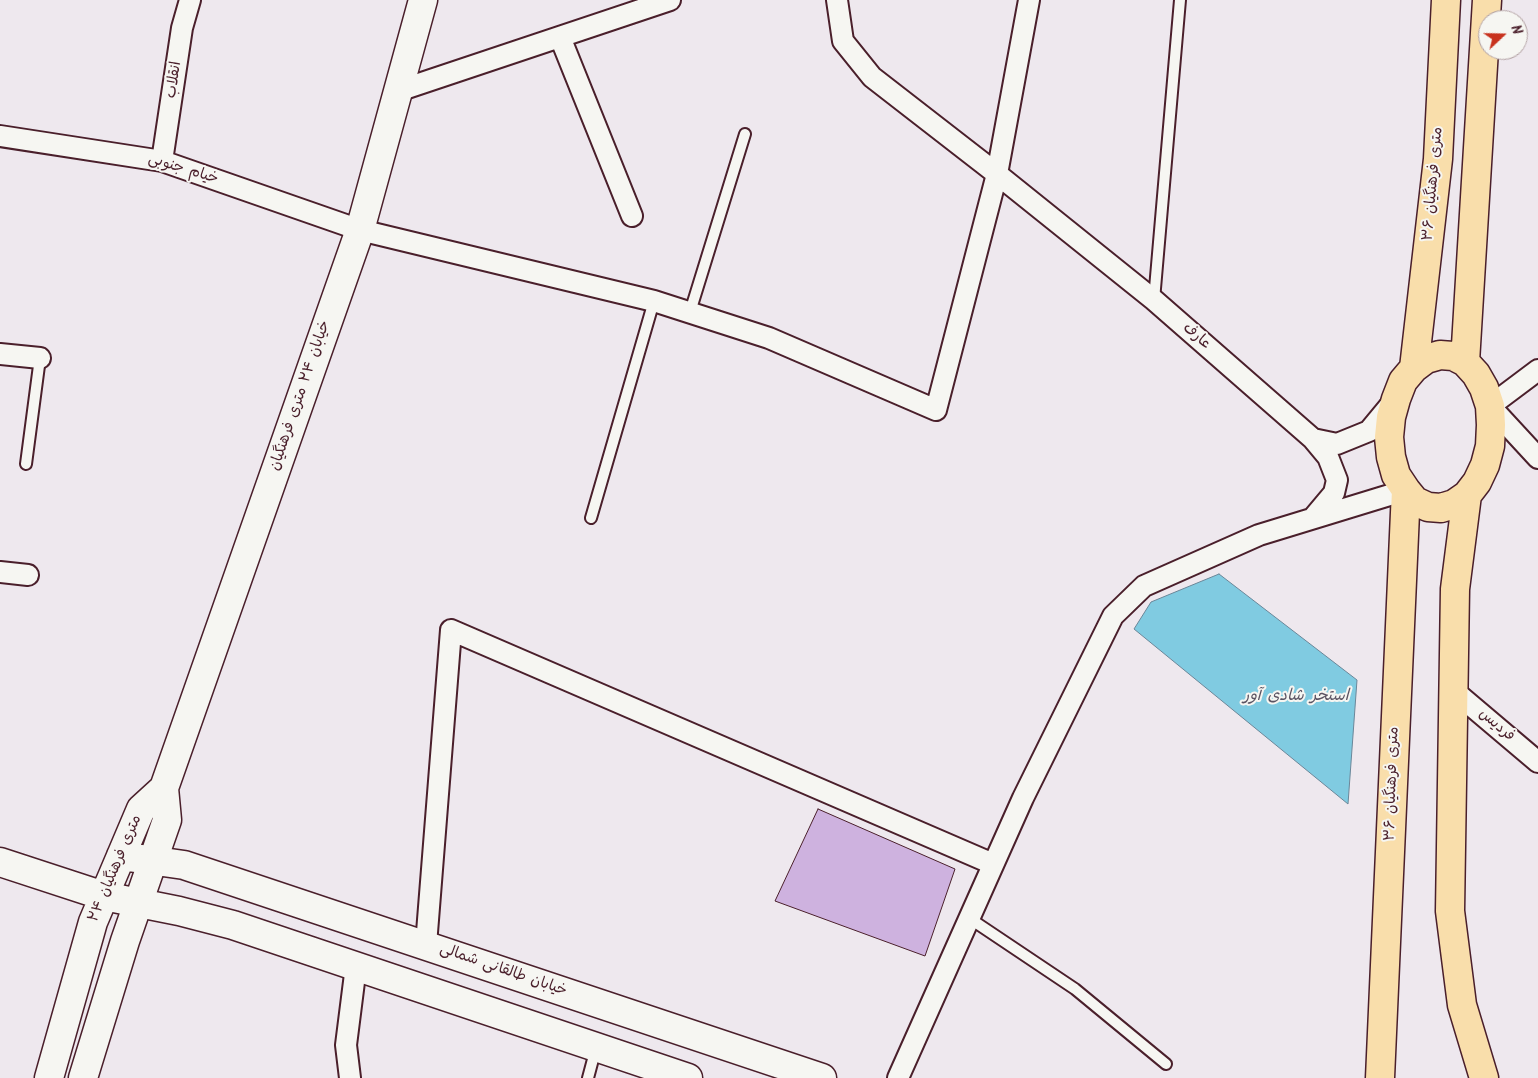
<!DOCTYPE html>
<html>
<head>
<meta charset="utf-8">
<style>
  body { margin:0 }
  #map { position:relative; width:1538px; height:1078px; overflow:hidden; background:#eee8ee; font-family:Kalam,sans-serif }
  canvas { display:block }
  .north { position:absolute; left:1478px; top:10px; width:50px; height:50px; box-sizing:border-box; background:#f6f6f2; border:1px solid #b1a0a2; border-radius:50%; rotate:69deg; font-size:14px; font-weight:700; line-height:20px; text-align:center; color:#4a1f2b }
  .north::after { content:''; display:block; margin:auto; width:18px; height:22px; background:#c8321e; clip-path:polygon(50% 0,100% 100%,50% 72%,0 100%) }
</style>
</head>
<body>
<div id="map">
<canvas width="1538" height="1078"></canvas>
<div class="north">N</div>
</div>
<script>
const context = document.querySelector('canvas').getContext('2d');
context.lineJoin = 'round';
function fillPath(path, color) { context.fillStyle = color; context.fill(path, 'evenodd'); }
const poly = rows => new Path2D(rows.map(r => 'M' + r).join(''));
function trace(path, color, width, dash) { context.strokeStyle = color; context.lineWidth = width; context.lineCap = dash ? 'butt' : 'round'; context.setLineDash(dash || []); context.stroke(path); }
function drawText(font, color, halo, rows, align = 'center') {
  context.font = font + ' Kalam,"Playpen Sans Arabic",sans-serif'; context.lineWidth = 4; context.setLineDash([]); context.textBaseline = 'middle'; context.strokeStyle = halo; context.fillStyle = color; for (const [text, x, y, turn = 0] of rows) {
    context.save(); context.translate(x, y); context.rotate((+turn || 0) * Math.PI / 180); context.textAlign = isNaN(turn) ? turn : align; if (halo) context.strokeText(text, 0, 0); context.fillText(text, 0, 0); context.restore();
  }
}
const water = poly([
  [1219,574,1357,680,1348,804,1134,629,1151,602,1219,574]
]);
const building = poly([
  [818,809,955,869,925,956,775,901,818,809]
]);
const lane = poly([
  [1154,300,1180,0],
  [690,312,745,134],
  [26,464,40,358],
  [591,518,654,301],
  [969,918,1075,989,1166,1064],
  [588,1078,596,1048]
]);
const street = poly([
  [837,0,843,41,872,77,997,174,1154,300,1313,439,1337,444,1369,431,1393,402],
  [560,37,632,216],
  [398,91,670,0],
  [0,136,162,161,360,230,654,301,769,338,936,410,997,174,1029,0],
  [162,161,182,28,190,0],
  [0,354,40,358],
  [1538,370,1490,406,1538,458],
  [1313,518,1334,493,1337,480,1328,457,1313,439],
  [0,572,28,575],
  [1454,691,1538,762],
  [426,945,451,630,993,864],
  [350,1078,346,1045,356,966],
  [898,1078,1023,798,1113,616,1144,586,1259,535,1406,490]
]);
const secondary = poly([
  [121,856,184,865,822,1078],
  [0,862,104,896,179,911,233,925,688,1078],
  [49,1078,93,922,141,809,164,788],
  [83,1078,125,941,167,820,164,788,360,230,423,0]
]);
const primary = poly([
  [1440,355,1453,356,1465,362,1476,374,1484,388,1490,406,1491,425,1490,446,1485,465,1477,482,1467,495,1454,504,1441,508,1428,507,1415,501,1406,490,1396,475,1391,457,1389,437,1391,417,1396,399,1403,381,1414,368,1426,359,1440,355],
  [1465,362,1487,0],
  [1414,368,1438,159,1446,0],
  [1467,495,1455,589,1450,911,1462,1005,1484,1078],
  [1380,1078,1406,490]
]);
const streetNames = [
  ["انقلاب",175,80,-81],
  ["خیام جنوبی",183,170,17],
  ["۳۶ متری فرهنگیان",1434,184,-85],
  ["عارف",1196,337,41],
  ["خیابان ۲۴ متری فرهنگیان",301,396,-71],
  ["فردیس",1496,726,40],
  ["۳۶ متری فرهنگیان",1393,784,-88],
  ["۲۴ متری فرهنگیان",116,869,-67],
  ["خیابان طالقانی شمالی",503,971,19]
];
const waterNames = [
  ["استخر شادی آور",1296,697]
];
fillPath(water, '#80cbe1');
trace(water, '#6a8698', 1);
fillPath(building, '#ceb2df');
trace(building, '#4a1f2b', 1);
trace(lane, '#4a1f2b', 14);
trace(street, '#4a1f2b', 24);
trace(secondary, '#4a1f2b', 31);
trace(primary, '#4a1f2b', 31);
trace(lane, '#f6f6f2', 10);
trace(street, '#f6f6f2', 20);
trace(secondary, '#f6f6f2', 28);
trace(primary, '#f9deab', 28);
drawText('15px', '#4a1f2b', '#f6f6f2', streetNames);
drawText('italic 16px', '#5a5362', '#f6f6f2', waterNames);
</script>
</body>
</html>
